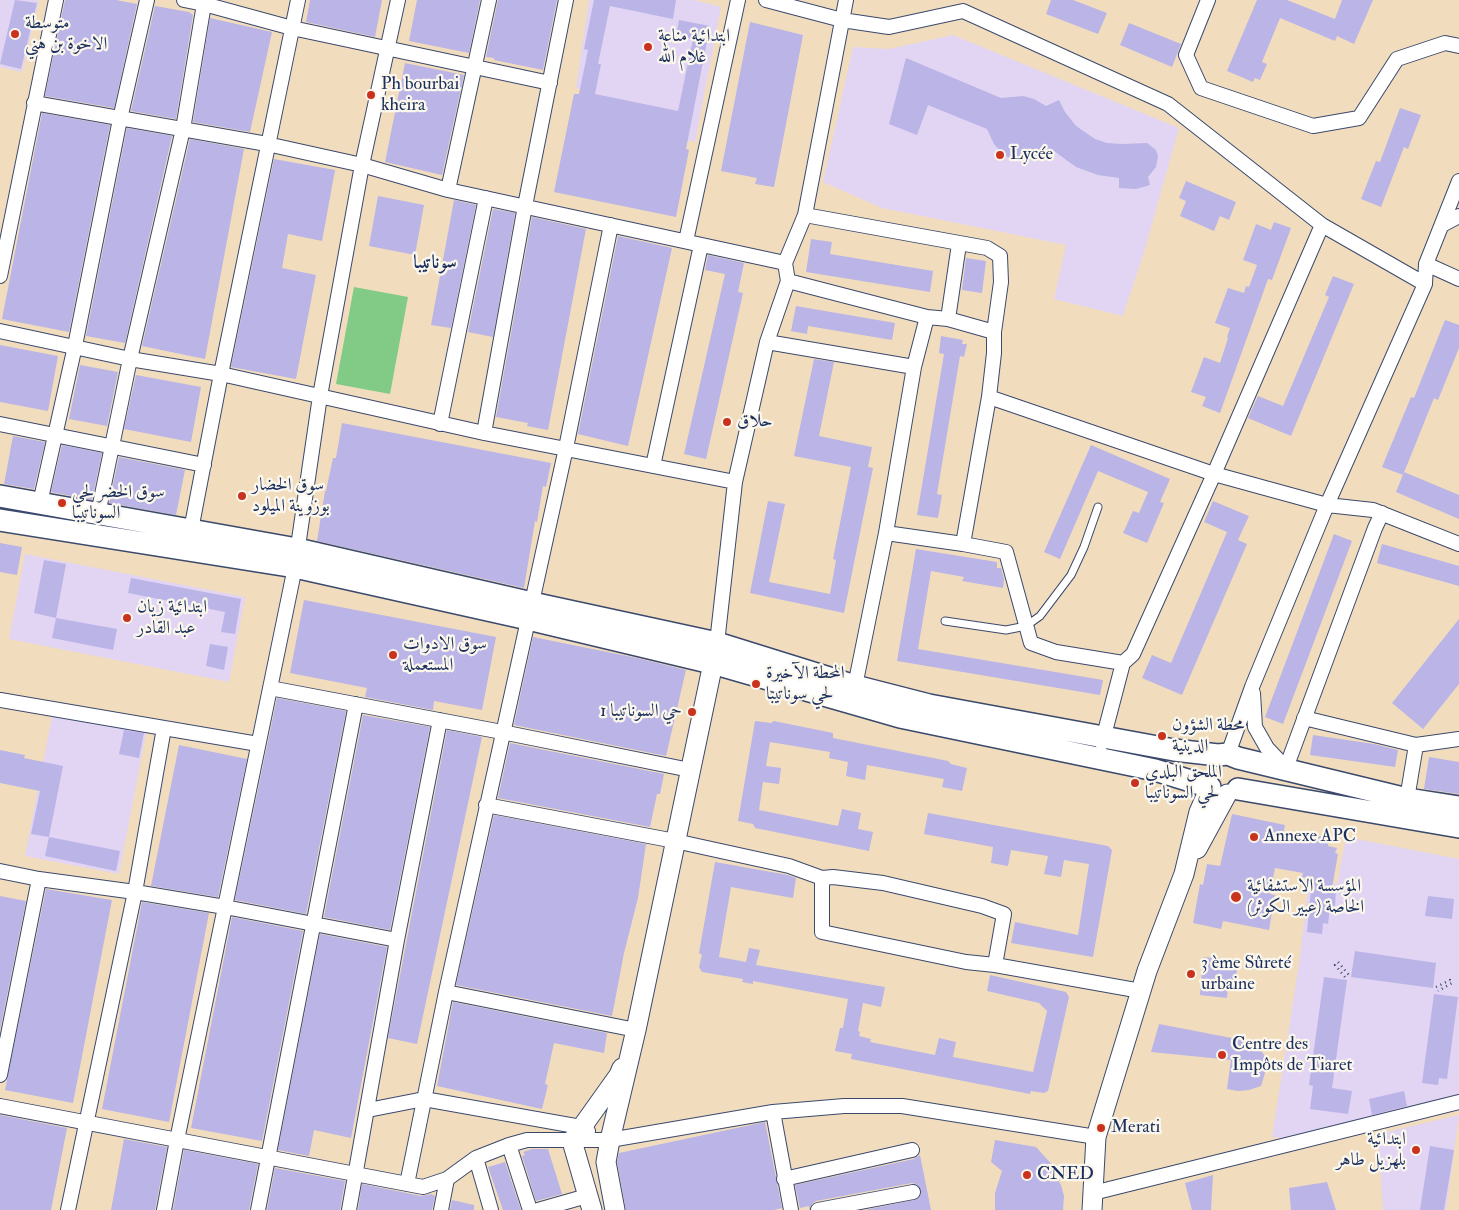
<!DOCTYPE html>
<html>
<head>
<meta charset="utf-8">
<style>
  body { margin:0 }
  canvas { display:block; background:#f1ddbd }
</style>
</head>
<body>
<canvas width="1459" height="1210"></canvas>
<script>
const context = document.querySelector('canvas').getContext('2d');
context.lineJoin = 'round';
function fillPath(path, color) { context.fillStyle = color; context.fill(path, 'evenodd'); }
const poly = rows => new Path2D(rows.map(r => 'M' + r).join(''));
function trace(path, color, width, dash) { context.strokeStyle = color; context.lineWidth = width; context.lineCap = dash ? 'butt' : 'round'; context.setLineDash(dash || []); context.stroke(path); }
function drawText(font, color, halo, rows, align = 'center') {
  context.font = font + ' "IM FELL Double Pica",Amiri,serif'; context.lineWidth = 4.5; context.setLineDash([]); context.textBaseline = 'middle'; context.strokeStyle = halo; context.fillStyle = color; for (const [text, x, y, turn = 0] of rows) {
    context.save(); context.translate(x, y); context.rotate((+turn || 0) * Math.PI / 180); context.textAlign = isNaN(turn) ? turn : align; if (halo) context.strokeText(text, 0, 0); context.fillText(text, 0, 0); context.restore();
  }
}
const built = poly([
  [0,0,39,0,22,72,0,67],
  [589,0,694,0,721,7,695,142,601,123,606,97,576,88],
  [953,35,1179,128,1144,252,1123,316,1054,299,1066,245,882,208,823,182,853,47,889,49],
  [25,554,245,597,229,682,9,639],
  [53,711,147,728,119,874,25,856],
  [1346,837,1459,859,1459,1097,1283,1138,1272,1137,1298,970,1309,883,1337,884],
  [1459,1115,1446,1210,1383,1210,1378,1134]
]);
const green = poly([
  [354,287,408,297,390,394,336,384]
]);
const building = poly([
  [15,0,37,3,21,69,0,64],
  [65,0,116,0,137,4,114,108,45,96],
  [310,0,382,0,375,37,306,22],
  [417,0,480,0,469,53,409,41],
  [498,0,557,0,543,70,494,60,494,58,486,57],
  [594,0,676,0,673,19,610,6,598,64,601,64,595,94,678,111,693,39,676,36,679,20,710,26,686,149,689,150,676,217,554,192,574,94,579,94,588,50,584,49],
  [1051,0,1073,0,1107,13,1098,34,1046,14],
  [1257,0,1287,0,1335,19,1342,0,1373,0,1354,44,1337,36,1335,41,1280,18,1262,62,1267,64,1260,80,1255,78,1253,82,1227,71],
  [155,6,189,12,193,15,176,119,131,111],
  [210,18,272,32,250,132,193,122],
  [750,22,803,35,774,187,755,184,757,178,721,171],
  [1129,23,1181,44,1172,67,1120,45],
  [906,58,1001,98,1023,96,1034,99,1046,106,1059,100,1065,112,1076,126,1095,139,1107,143,1122,144,1147,143,1156,150,1158,156,1156,167,1148,177,1150,185,1136,189,1119,188,1119,178,1098,175,1076,167,1054,151,1028,161,1019,161,1010,159,1002,153,994,144,987,129,928,105,917,135,889,124],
  [405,63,464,75,442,175,385,162],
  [1400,108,1421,115,1408,149,1404,147,1381,207,1361,199,1376,161,1380,162],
  [42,113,110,125,69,332,2,319],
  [127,128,172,136,125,343,86,336],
  [190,139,244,149,205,359,142,346],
  [274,159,335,170,322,241,288,234,282,268,316,275,296,379,231,367],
  [1186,181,1236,202,1229,220,1220,216,1214,231,1180,216,1186,201,1179,198],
  [378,196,424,205,415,255,369,246],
  [454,200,476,205,451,328,431,325],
  [493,209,515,213,493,337,468,332],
  [532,217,586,229,548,430,527,426,528,423,496,417],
  [1274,222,1291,228,1272,280,1268,279,1220,413,1202,406,1206,397,1191,392,1204,357,1220,363,1228,338,1227,337,1230,328,1215,323,1228,288,1244,293,1246,286,1249,287,1257,265,1243,260,1256,224,1271,230],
  [618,236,672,248,628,446,578,434],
  [811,239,832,242,830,254,933,271,930,292,806,272],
  [708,255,744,263,738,292,743,293,706,459,684,454,725,274,705,270],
  [966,258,986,261,982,293,962,290],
  [1333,276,1354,284,1291,436,1248,418,1258,396,1283,406,1329,297,1325,295],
  [796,306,895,323,892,340,808,326,807,334,791,331],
  [1445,320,1459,325,1459,348,1438,400,1434,398,1403,475,1382,467,1411,397,1414,398],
  [941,336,963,340,962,344,967,344,964,357,960,356,937,494,942,495,938,518,917,515,944,354,939,353],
  [0,345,58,356,48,411,0,402],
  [814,359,834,362,819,436,872,447,868,467,873,468,844,613,750,593,768,501,785,504,769,582,830,594,836,560,833,559,851,467,794,456],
  [80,365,118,372,107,426,69,419],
  [136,375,201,387,191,442,124,429],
  [342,423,551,463,546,487,543,486,537,522,535,521,524,588,317,541,325,491,326,491,333,458,336,458],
  [13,436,45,442,34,489,4,484],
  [62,445,102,453,92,500,51,492],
  [1091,445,1170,479,1160,502,1164,503,1147,543,1123,533,1133,511,1139,513,1148,492,1098,471,1060,559,1044,552],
  [119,457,185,470,176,515,109,503],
  [1404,472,1459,495,1459,519,1396,492],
  [1213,501,1249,516,1238,540,1247,544,1182,695,1142,678,1152,655,1171,663,1227,532,1204,522],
  [1334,534,1352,541,1283,724,1265,717],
  [0,543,22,547,17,575,0,572],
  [1382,544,1459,566,1459,586,1377,563],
  [916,549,997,562,997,568,1001,568,1004,579,1003,588,962,581,964,577,931,571,918,649,1103,680,1100,695,897,661],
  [44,560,66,564,56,618,34,613],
  [131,578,241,599,235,634,221,632,225,612,128,593],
  [304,600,496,637,482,710,434,701,433,710,365,697,367,688,290,673],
  [56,618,117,629,113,650,52,638],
  [1459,619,1459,684,1423,729,1392,703],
  [533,637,637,658,686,670,666,756,514,725],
  [210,644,228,647,224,670,206,666],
  [277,698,346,711,306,914,235,900],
  [363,715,430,727,390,930,324,917],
  [755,721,771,723,774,721,833,733,833,738,948,761,951,764,967,768,962,791,942,787,944,779,867,765,865,780,846,776,848,762,829,758,830,752,770,742,766,766,781,768,779,784,763,782,759,810,838,826,842,809,861,813,858,829,873,832,869,851,755,828,753,824,738,821],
  [124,730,144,733,139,758,119,754],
  [447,730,482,737,417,1044,388,1038],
  [1313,735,1374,744,1398,750,1395,767,1310,755],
  [510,743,664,774,660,794,657,794,650,827,498,798],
  [179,745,247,759,218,897,151,886],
  [0,750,25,755,24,758,63,766,49,837,31,834,40,791,0,783],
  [1429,757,1459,762,1459,794,1424,789],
  [928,813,1108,846,1112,850,1093,957,1011,943,1015,922,1078,935,1089,864,1064,860,1061,877,1044,874,1048,856,1011,850,1008,866,991,863,993,847,924,834],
  [1232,814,1285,825,1283,834,1312,839,1313,835,1329,838,1328,846,1337,848,1335,853,1338,854,1332,888,1336,889,1335,907,1330,907,1328,924,1323,923,1322,934,1307,932,1312,879,1302,877,1303,873,1275,868,1270,894,1275,895,1269,930,1223,921,1221,929,1193,923,1200,884,1203,885,1207,864,1220,866],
  [494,815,646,844,638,898,624,953,612,1016,456,985],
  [49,837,120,851,116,871,45,856],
  [715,862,788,875,796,878,793,898,731,887,719,957,746,962,749,948,760,950,756,965,885,987,881,1007,863,1003,858,1031,860,1032,859,1036,871,1039,870,1042,935,1055,939,1038,956,1042,953,1057,1033,1072,1047,1011,1039,1003,987,991,990,975,1066,992,1069,997,1048,1091,1044,1093,1031,1091,1030,1094,851,1059,852,1054,835,1051,840,1028,843,1028,848,999,753,981,753,984,742,982,743,979,702,972,699,967,702,955,699,953],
  [46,889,112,900,73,1103,5,1090],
  [0,896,26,901,0,1030],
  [1428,896,1454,899,1452,919,1425,916],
  [142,902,209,913,169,1122,102,1109],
  [232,917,303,931,262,1141,191,1128],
  [320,934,387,947,351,1138,314,1130,309,1156,278,1150],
  [1355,951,1436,963,1433,988,1351,977],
  [1203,957,1238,960,1235,988,1228,987,1227,998,1200,995],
  [1324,977,1347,980,1332,1088,1352,1091,1348,1114,1310,1109,1313,1086,1309,1085],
  [1434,994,1458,997,1447,1079,1439,1078,1438,1085,1422,1083],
  [453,1002,607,1033,604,1053,554,1043,545,1084,548,1085,542,1109,437,1086],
  [1159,1024,1242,1040,1257,1045,1266,1058,1265,1073,1261,1086,1249,1090,1238,1091,1227,1089,1231,1060,1151,1052],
  [1404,1091,1407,1106,1372,1115,1369,1099],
  [0,1115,67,1128,51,1210,0,1210],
  [765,1122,782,1208,774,1210,626,1210,617,1162,619,1153],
  [124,1139,167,1147,155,1210,111,1210],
  [995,1140,1036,1147,1056,1169,1053,1172,1061,1185,1064,1196,1063,1210,995,1210,995,1193,1002,1171,991,1162],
  [1430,1146,1454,1150,1444,1210,1420,1210],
  [532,1149,548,1149,562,1194,536,1201,522,1156,525,1155,523,1152],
  [184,1150,258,1164,249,1210,173,1210],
  [920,1155,931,1210,865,1210,918,1199,921,1194,921,1190,916,1184,912,1183,816,1201,812,1204,809,1210,809,1206,800,1208,795,1185,914,1159],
  [505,1162,521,1210,503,1210,488,1167],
  [275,1168,345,1181,340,1210,267,1210],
  [1213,1175,1211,1210,1192,1210,1185,1183],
  [1327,1182,1336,1210,1291,1210,1289,1188],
  [362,1184,421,1196,431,1194,435,1196,432,1210,358,1210],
  [452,1200,474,1205,474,1210,450,1210]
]);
const path = poly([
  [1345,977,1335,965,1338,962,1349,975],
  [1436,987,1450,980,1452,983,1438,991]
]);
const lane = poly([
  [945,621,1006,630,1026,626,1040,616,1071,575,1084,547,1098,507]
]);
const street = poly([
  [184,0,204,4,292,28,550,83],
  [766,0,842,20,889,27,963,11,1168,104,1322,225],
  [1208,0,1186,55,1201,88,1313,126,1359,118,1397,59,1445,43,1459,46],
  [34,103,267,144,362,165,448,190,785,263],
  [448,190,489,0],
  [805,215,987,248,1000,256,1001,282,994,332],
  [1442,225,1459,216],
  [686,241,738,0],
  [1426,264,1459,279],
  [0,276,56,0],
  [788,281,927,317,948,319,994,332,994,353,989,397,963,544,1006,552,1031,643,1056,652,1123,663],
  [948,319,959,244],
  [0,331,130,359,221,374,484,433,735,482],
  [767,342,914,367],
  [989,397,1214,474,1327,505,1373,510,1459,544],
  [0,424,204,465],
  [440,424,486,198],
  [484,433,525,206,566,0],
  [653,466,701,245],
  [40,503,75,346,120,119,147,0],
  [98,514,130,359,183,129,204,4],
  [191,530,221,374,298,0],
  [886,533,963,544],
  [717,643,735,482,767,342,788,281,785,263,805,215,846,0],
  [855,686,886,533,914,367,927,317],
  [270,688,502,732,690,770],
  [1253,693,1255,727,1267,748,1286,768,1375,528,1382,513],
  [0,700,164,728],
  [1304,718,1416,745,1459,739],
  [1102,743,1123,663,1133,654,1214,474,1322,225,1425,284],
  [1228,754,1252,687,1327,505,1425,284,1426,264,1459,181],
  [1407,799,1416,745],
  [486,805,675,841,789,866,822,878,833,877,883,883,982,906,1004,914,995,965],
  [0,871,39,879,135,892,225,907,397,940],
  [822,878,822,932,966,962,995,965,1141,991],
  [446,992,636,1030],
  [0,1075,39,879],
  [0,1106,423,1187,447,1179,476,1158,491,1210],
  [368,1110,424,1099,581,1127,588,1131],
  [773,1112,791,1210],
  [509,1145,530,1210],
  [476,1158,509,1145,527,1140,610,1140,773,1112,844,1106,902,1106,1096,1137],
  [784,1179,912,1150],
  [407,1184,446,992,566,448,611,225],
  [1093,1193,1459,1102],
  [68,1210,135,892,164,728,258,744],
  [164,1210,177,1140,295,567,320,396,362,165,398,0],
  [258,1210,356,704],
  [349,1210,397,940,440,720],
  [441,1210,447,1179],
  [538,1210,587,1196],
  [818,1210,913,1192]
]);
const secondary = poly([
  [1197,849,1227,794],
  [592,1210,572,1141,619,1075,622,1068],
  [615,1210,606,1162,610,1140,636,1030,716,649],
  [1092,1210,1096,1137,1147,971,1184,874,1199,812,1210,787]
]);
const primary = poly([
  [0,496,297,549,532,603,717,643,855,686,929,705,1174,750,1218,755,1228,754,1238,758,1407,799,1459,807],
  [0,520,295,567,528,619,712,663,900,717,1155,770,1210,787],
  [1238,789,1459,827]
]);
const markers = [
  [15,34,5,"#c8321e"],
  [648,47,5,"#c8321e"],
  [371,95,5,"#c8321e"],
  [1000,155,5,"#c8321e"],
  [727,422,5,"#c8321e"],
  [242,496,5,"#c8321e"],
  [62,503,5,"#c8321e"],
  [127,618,5,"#c8321e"],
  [393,655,5,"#c8321e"],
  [756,684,5,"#c8321e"],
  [692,712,5,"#c8321e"],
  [1162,736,5,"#c8321e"],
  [1135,783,5,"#c8321e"],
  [1254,837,5,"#c8321e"],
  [1236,897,6,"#c8321e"],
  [1191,974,5,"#c8321e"],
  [1222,1055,5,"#c8321e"],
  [1101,1128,5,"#c8321e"],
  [1416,1150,5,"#c8321e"],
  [1027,1175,5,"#c8321e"]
];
const poiNames = [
  ["متوسطة",25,24],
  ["الاخوة بن هني",25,45],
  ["ابتدائية مناعة",658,37],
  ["غلام الله",658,58],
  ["Ph bourbai",381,85],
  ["kheira",381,106],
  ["Lycée",1010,155],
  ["حلاق",737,422],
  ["سوق الخضار",252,486],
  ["بوزوينة الميلود",252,507],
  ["سوق الخضر لحي",72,493],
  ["السوناتيبا",72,514],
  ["ابتدائية زيان",137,608],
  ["عبد القادر",137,629],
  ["سوق الادوات",403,645],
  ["المستعملة",403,666],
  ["المحطة الآخيرة",766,674],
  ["لحي سوناتيبا",766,695],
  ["حي السوناتيبا 1",682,712,"right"],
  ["محطة الشؤون",1172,726],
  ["الدينية",1172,747],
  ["الملحق البلدي",1145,773],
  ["لحي السوناتيبا",1145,794],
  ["Annexe APC",1264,837],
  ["المؤسسة الاستشفائية",1247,887],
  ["الخاصة (عبير الكوثر)",1247,908],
  ["3 ème Sûreté",1201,964],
  ["urbaine",1201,985],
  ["Centre des",1232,1045],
  ["Impôts de Tiaret",1232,1066],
  ["Merati",1111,1128],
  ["ابتدائية",1406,1140,"right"],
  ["بلهزيل طاهر",1406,1161,"right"],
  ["CNED",1037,1175]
];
const neighbourhoodNames = [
  ["سوناتيبا",435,264]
];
fillPath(built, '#e2d4f3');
fillPath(green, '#82cb87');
fillPath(building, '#bab4e7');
trace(lane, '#3b496c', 9);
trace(street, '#3b496c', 16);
trace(secondary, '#3b496c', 21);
trace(primary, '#3b496c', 24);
trace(path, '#3b496c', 2.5, [1, 4]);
trace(lane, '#fff', 7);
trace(street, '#fff', 14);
trace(secondary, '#fff', 19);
trace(primary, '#fff', 21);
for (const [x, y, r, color] of markers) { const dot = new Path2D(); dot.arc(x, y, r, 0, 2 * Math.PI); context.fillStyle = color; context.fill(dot); trace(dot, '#fbf7ec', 2); }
drawText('18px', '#1b2f5e', '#fbf7ec', poiNames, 'left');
drawText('bold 19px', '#1b2f5e', '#fbf7ec', neighbourhoodNames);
</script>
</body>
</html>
